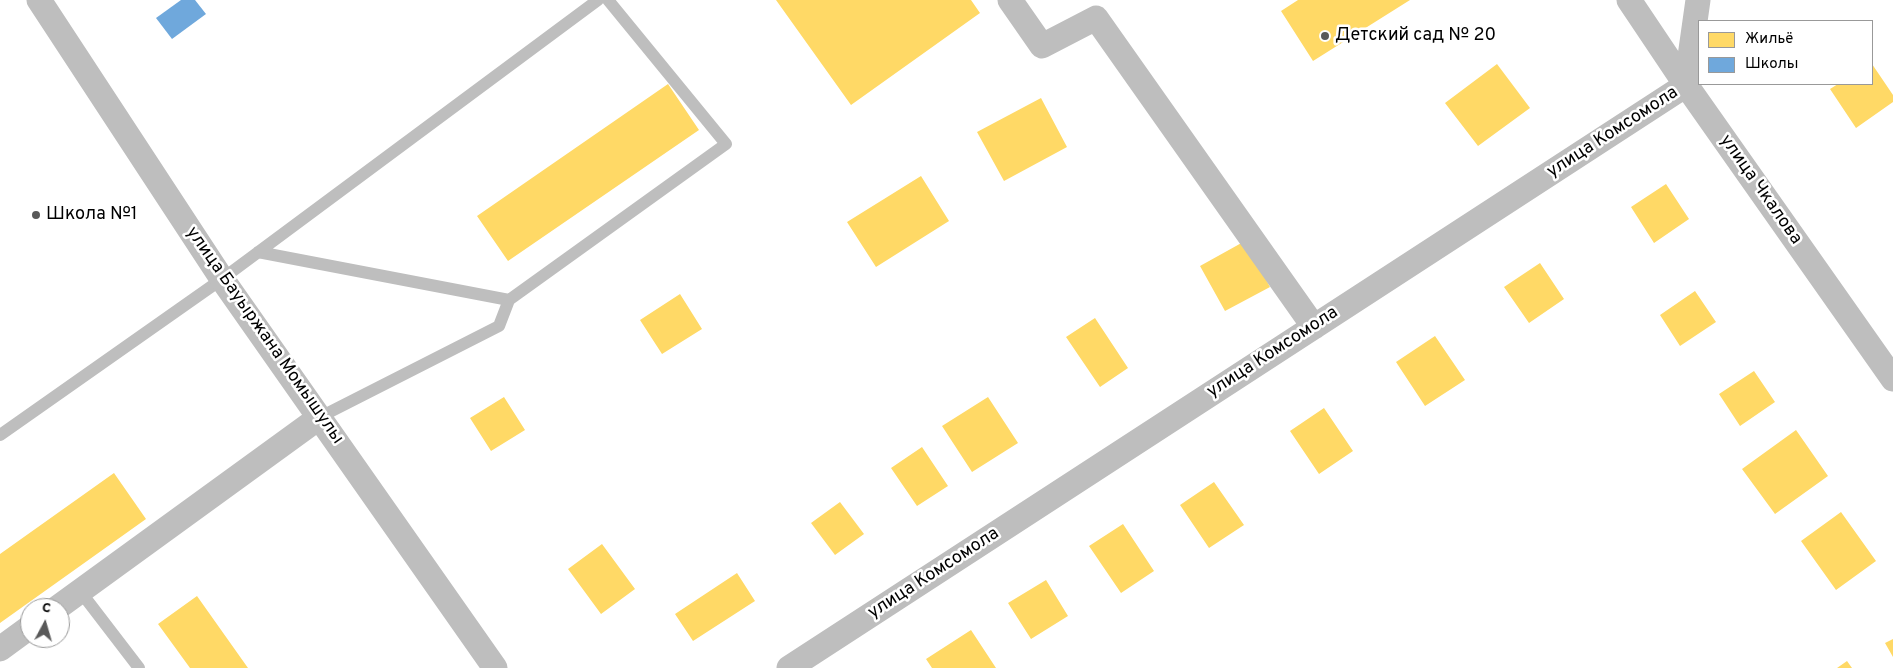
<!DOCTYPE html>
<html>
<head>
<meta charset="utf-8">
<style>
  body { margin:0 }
  #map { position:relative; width:1893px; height:668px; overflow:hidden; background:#fff; font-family:Overpass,sans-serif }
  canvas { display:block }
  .legend { position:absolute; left:1698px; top:20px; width:175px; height:65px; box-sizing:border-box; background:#fff; border:1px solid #999; margin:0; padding:6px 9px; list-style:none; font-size:15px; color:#000 }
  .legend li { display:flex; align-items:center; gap:10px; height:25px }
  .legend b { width:25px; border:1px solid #999 }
  .north { position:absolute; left:20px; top:598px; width:50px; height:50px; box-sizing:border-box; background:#fff; border:1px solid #999; border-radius:50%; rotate:6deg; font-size:14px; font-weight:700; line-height:20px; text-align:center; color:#000 }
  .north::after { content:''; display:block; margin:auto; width:18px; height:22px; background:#595959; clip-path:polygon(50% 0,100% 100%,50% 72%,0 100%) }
</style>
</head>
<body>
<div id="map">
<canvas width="1893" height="668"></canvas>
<ul class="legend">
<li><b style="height:14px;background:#ffd966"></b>Жильё</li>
<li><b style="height:14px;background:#6fa8dc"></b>Школы</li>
</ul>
<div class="north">С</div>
</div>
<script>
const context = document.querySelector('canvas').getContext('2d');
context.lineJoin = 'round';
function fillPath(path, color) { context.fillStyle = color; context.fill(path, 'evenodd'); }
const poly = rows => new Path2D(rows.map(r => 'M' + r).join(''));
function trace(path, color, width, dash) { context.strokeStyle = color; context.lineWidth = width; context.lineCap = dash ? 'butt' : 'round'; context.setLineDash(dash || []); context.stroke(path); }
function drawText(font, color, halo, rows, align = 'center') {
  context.font = font + ' Overpass,sans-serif'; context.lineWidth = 5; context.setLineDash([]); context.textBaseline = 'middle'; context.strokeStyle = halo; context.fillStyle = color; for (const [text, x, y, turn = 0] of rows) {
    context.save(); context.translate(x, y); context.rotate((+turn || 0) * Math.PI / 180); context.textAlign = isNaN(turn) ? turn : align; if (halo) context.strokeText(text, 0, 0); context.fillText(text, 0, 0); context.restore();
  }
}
const homes = poly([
  [776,0,971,0,980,13,851,105],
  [1298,0,1410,0,1313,61,1281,11],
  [1497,64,1530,108,1478,146,1445,103],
  [1872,64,1893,95,1893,102,1856,128,1830,89,1838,84,1872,84],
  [668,84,699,130,508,261,477,216],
  [1041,98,1067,147,1004,181,977,132],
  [921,176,949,221,876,267,847,222],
  [1666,184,1689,219,1654,243,1631,207],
  [1245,241,1270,287,1225,311,1200,266],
  [1540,263,1564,299,1529,323,1504,287],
  [1695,291,1716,322,1680,346,1660,315],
  [680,294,702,329,662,354,640,320],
  [1095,318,1128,368,1100,387,1066,337],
  [1435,336,1465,380,1425,406,1396,362],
  [1754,371,1775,402,1740,426,1719,394],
  [504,397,525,430,491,451,470,418],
  [988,397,1018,443,972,472,942,426],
  [1324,408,1353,451,1319,474,1290,431],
  [1796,430,1828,476,1775,514,1742,469],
  [922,447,948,486,917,506,891,468],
  [114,473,146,519,0,623,0,554],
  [1214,482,1244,525,1209,548,1180,505],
  [840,502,864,534,835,555,811,523],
  [1841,512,1876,561,1836,590,1801,541],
  [1123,524,1154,571,1121,593,1089,546],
  [602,544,635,589,601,614,568,569],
  [737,573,755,601,693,641,675,614],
  [1046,580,1068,616,1031,639,1008,603],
  [197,596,248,668,190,668,158,624],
  [971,630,996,668,932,668,926,659],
  [1893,639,1893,657,1885,643],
  [1847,661,1852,668,1837,668]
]);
const schools = poly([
  [181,0,195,0,206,14,172,39,156,18]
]);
const lane = poly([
  [258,252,509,300],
  [320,417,499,326,509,300,726,144,608,0],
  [0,435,222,279,598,0],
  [80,591,139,668]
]);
const street = poly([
  [39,0,222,279,495,668],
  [1010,0,1042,46,1096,18,1314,327],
  [1629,0,1686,85,1893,379],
  [57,608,320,417],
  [0,649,30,627],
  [789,668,1686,85,1698,0]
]);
const markers = [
  [1325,36,5,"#595959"],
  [36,215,5,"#595959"]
];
const poiNames = [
  ["Детский сад № 20",1335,36],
  ["Школа №1",46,215]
];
const streetNames = [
  ["улица Комсомола",1613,133,-33],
  ["улица Чкалова",1760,190,55],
  ["улица Бауыржана Момышулы",264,336,55],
  ["улица Комсомола",1273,353,-33],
  ["улица Комсомола",934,574,-33]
];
fillPath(homes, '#ffd966');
fillPath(schools, '#6fa8dc');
trace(lane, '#bebebe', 12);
trace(street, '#bebebe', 25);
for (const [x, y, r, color] of markers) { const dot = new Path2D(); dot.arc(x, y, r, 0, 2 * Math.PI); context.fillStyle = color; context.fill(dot); trace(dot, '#fff', 2); }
drawText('18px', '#000', '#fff', poiNames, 'left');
drawText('18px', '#000', '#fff', streetNames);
</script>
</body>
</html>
